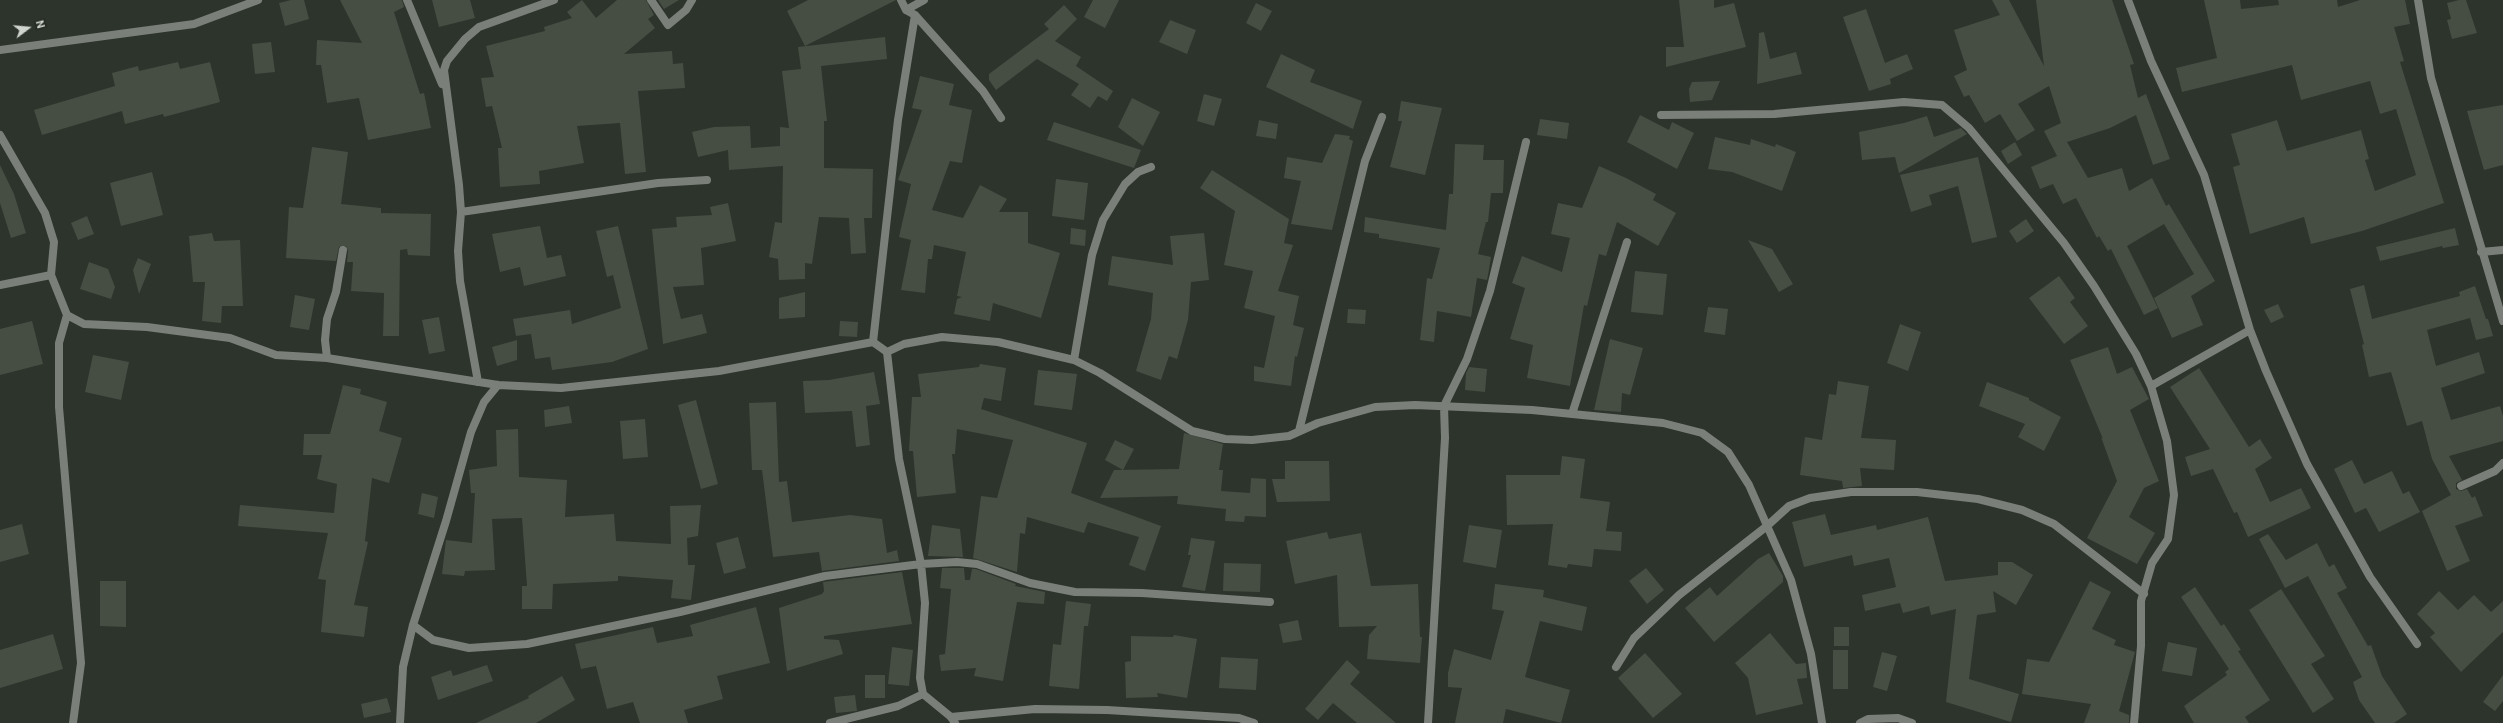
<!DOCTYPE html>
<html>
<head>
<meta charset="utf-8">
<style>
  body { margin:0 }
  #map { position:relative; width:2503px; height:723px; overflow:hidden; background:#2c342b; font-family:Roboto,sans-serif }
  canvas { display:block }
  .north { position:absolute; left:8px; top:8px; width:40px; height:40px; -webkit-text-stroke:3px #232a21; paint-order:stroke; rotate:74deg; font-size:11px; font-weight:700; line-height:16px; text-align:center; color:#d0d5cf }
  .north::after { content:''; display:block; margin:auto; width:14px; height:18px; background:#d0d5cf; clip-path:polygon(50% 0,100% 100%,50% 72%,0 100%) }
</style>
</head>
<body>
<div id="map">
<canvas width="2503" height="723"></canvas>
<div class="north">N</div>
</div>
<script>
const context = document.querySelector('canvas').getContext('2d');
context.lineJoin = 'round';
function fillPath(path, color) { context.fillStyle = color; context.fill(path, 'evenodd'); }
const poly = rows => new Path2D(rows.map(r => 'M' + r).join(''));
function trace(path, color, width, dash) { context.strokeStyle = color; context.lineWidth = width; context.lineCap = dash ? 'butt' : 'round'; context.setLineDash(dash || []); context.stroke(path); }
const building = poly([
  [291,0,304,0,309,19,285,26,279,3],
  [340,0,402,0,404,7,394,12,420,94,424,93,431,128,368,140,359,98,327,103,321,65,316,65,317,40,362,43],
  [432,0,470,0,475,18,439,27],
  [582,0,596,18,617,0,646,0,654,15,648,19,655,28,624,54,672,51,673,64,683,63,685,88,638,91,646,172,625,174,620,123,577,126,584,163,539,171,540,184,500,187,498,148,502,148,492,106,486,107,481,78,494,77,486,46,545,31,544,27,572,18,567,12],
  [658,0,679,0,664,9],
  [808,0,896,0,805,46,787,11],
  [1093,0,1119,0,1105,28,1084,17],
  [1679,0,1714,0,1714,8,1734,3,1746,47,1666,67,1666,47,1684,47],
  [1992,0,2009,0,2044,66,2036,0,2112,0,2134,64,2130,65,2138,98,2146,94,2170,159,2153,165,2136,115,2110,128,2067,142,2088,178,2122,168,2129,191,2152,178,2166,206,2169,204,2215,281,2191,296,2203,325,2172,338,2154,298,2194,274,2164,224,2127,246,2158,308,2144,315,2111,249,2108,251,2099,236,2097,238,2076,198,2063,204,2053,184,2040,189,2031,167,2057,156,2044,131,2061,123,2049,86,2018,104,2035,130,2017,141,2000,114,1985,123,1969,95,1964,97,1954,76,1967,70,1954,30,2000,15],
  [2204,0,2240,0,2241,9,2279,5,2278,0,2337,0,2338,7,2360,0,2405,0,2410,24,2394,27,2404,61,2400,62,2444,203,2362,231,2311,244,2304,217,2250,234,2233,167,2240,165,2231,134,2277,120,2287,151,2361,130,2369,159,2365,160,2375,191,2416,175,2396,109,2380,114,2370,81,2301,100,2292,65,2182,92,2176,68,2217,58],
  [2459,0,2466,0,2477,33,2452,39,2447,20,2451,19,2447,3],
  [1256,3,1272,11,1261,31,1246,23],
  [1064,5,1077,19,1055,41,1081,57,1076,66,1113,91,1107,101,1098,96,1090,108,1071,95,1079,84,1037,59,996,90,989,80,989,74,1049,29,1044,24],
  [1866,9,1885,63,1907,54,1913,69,1890,79,1891,84,1869,91,1843,17],
  [1170,20,1196,30,1187,54,1159,42],
  [1764,32,1770,59,1796,52,1802,74,1757,84,1759,33],
  [885,37,887,59,821,66,827,121,824,121,824,168,873,169,872,218,864,218,866,253,851,254,849,218,819,217,812,264,805,263,805,279,779,280,778,259,769,257,775,222,782,223,783,166,729,170,728,150,698,157,692,132,714,127,750,126,751,148,780,146,780,127,789,128,782,71,801,69,798,47],
  [271,42,275,72,255,74,252,44],
  [1281,54,1315,70,1310,82,1362,101,1353,129,1266,87],
  [178,62,180,69,210,62,220,102,164,117,163,114,125,124,122,111,42,135,34,110,115,86,112,73,138,66,139,71],
  [920,76,954,84,949,105,972,110,962,163,950,161,932,210,963,218,980,185,1007,199,999,212,1028,212,1028,243,1060,253,1041,318,993,303,990,321,954,314,957,299,962,297,957,296,966,252,934,245,932,259,928,259,925,293,901,290,911,240,899,237,911,184,898,180,922,110,912,108],
  [1720,81,1712,100,1690,102,1689,89,1692,82],
  [1204,94,1222,99,1214,126,1197,121],
  [1132,98,1160,112,1143,146,1118,127],
  [1401,101,1442,108,1425,175,1390,167,1402,121,1398,121],
  [2503,105,2503,165,2484,170,2467,111],
  [1640,115,1669,130,1672,122,1694,133,1677,169,1627,142],
  [1927,116,1934,137,1961,128,1967,134,1899,173,1895,157,1862,160,1859,132,1904,123],
  [1540,119,1569,123,1567,139,1537,135],
  [1259,120,1278,124,1276,139,1256,136],
  [1054,122,1141,150,1134,168,1047,140],
  [1335,134,1350,136,1349,139,1353,141,1332,230,1291,224,1301,181,1284,178,1287,157,1322,163],
  [1715,137,1750,145,1751,139,1775,147,1776,144,1796,152,1782,191,1732,172,1708,169],
  [2015,142,2022,155,2008,164,2001,151],
  [1455,144,1484,145,1483,160,1504,160,1503,193,1491,193,1488,222,1486,222,1478,254,1491,257,1488,275,1487,280,1477,278,1471,317,1437,311,1434,342,1420,340,1427,278,1432,279,1440,248,1379,238,1379,234,1364,232,1365,217,1446,230,1449,194,1453,194],
  [312,147,348,152,341,204,381,208,381,213,431,214,430,256,408,255,407,249,400,250,399,336,383,336,384,293,351,291,353,262,347,262,348,251,346,246,339,247,336,261,286,258,289,207,303,208],
  [1978,157,1997,237,1972,243,1958,186,1929,195,1932,205,1911,212,1900,175],
  [0,165,14,194,26,233,11,238,0,203],
  [1599,166,1626,178,1656,194,1653,200,1676,213,1658,246,1617,222,1606,256,1599,254,1587,306,1584,305,1570,386,1527,378,1533,345,1510,339,1525,288,1512,283,1522,256,1562,272,1570,238,1551,234,1558,203,1582,208],
  [1212,170,1289,219,1284,243,1293,245,1278,291,1299,296,1293,325,1304,328,1297,357,1295,356,1291,386,1254,381,1254,366,1264,368,1275,316,1244,308,1253,271,1224,265,1235,211,1200,188],
  [152,172,163,215,121,226,110,183],
  [1056,179,1088,183,1084,220,1052,216],
  [728,203,736,241,701,248,704,285,673,287,681,319,702,314,707,333,663,344,652,229,677,227,676,217,712,215,710,207],
  [87,216,94,234,78,240,71,223],
  [2026,219,2034,231,2017,243,2009,231],
  [540,226,547,258,561,255,566,276,524,286,520,267,500,272,492,234],
  [618,226,648,349,612,362,552,370,550,357,535,359,531,334,516,336,513,319,570,310,572,324,621,308,613,275,607,277,596,231],
  [1071,228,1086,230,1085,246,1070,244],
  [2455,228,2459,245,2443,248,2442,246,2380,261,2376,247],
  [212,233,214,241,240,240,243,306,222,306,221,323,202,321,205,282,193,282,189,236],
  [1204,233,1209,280,1191,282,1188,320,1177,359,1169,356,1161,380,1136,371,1151,319,1153,293,1108,285,1112,256,1173,265,1170,236],
  [1748,240,1772,249,1793,284,1779,292],
  [138,258,151,264,139,294,133,270],
  [89,262,108,269,115,287,111,299,80,289],
  [1635,271,1667,274,1663,315,1631,312],
  [2059,276,2075,298,2070,302,2088,326,2064,344,2029,298],
  [2364,285,2372,319,2460,296,2459,292,2475,286,2486,319,2488,319,2493,336,2476,340,2470,318,2427,330,2436,366,2479,352,2485,373,2441,388,2451,420,2500,406,2503,416,2503,441,2449,456,2462,480,2456,483,2456,489,2461,491,2467,489,2472,498,2475,496,2483,516,2455,526,2470,561,2447,571,2422,511,2451,495,2432,459,2422,421,2407,426,2391,372,2369,377,2362,345,2364,344,2350,289],
  [805,292,805,317,779,319,779,298],
  [295,295,315,299,309,330,290,327],
  [2278,304,2284,317,2271,323,2264,310],
  [1708,307,1728,309,1725,335,1704,332],
  [1348,309,1366,310,1365,324,1347,323],
  [439,317,445,351,429,354,422,320],
  [32,321,43,364,0,375,0,329],
  [840,321,858,322,857,337,839,336],
  [1900,324,1921,332,1908,371,1887,363],
  [1610,339,1643,348,1630,395,1622,393,1621,412,1594,410],
  [517,340,517,360,497,366,492,347],
  [2108,347,2117,374,2132,367,2149,399,2130,410,2159,481,2144,488,2129,517,2155,533,2137,564,2087,538,2117,481,2101,437,2103,439,2070,360],
  [93,355,129,362,121,400,85,392],
  [980,364,1006,368,1001,401,984,398,981,409,1087,443,1071,493,1161,526,1145,571,1129,565,1139,537,1088,522,1084,533,1027,517,1025,534,1020,533,1017,572,973,558,981,496,997,498,1013,440,957,429,955,454,952,454,956,493,917,497,913,451,909,451,912,397,921,397,918,374,979,367],
  [1469,367,1487,369,1485,392,1465,390,1466,373],
  [2199,368,2249,447,2260,439,2272,458,2255,469,2270,502,2301,488,2311,508,2248,537,2237,512,2234,513,2213,469,2191,476,2185,457,2210,449,2170,387],
  [1038,370,1077,374,1072,410,1034,405],
  [874,372,880,404,866,406,870,445,856,447,852,411,805,413,803,381,829,380],
  [1838,381,1869,386,1861,438,1896,440,1894,470,1860,468,1862,486,1843,488,1842,481,1800,475,1805,437,1822,440,1829,394,1836,395],
  [1987,382,2029,398,2029,400,2061,417,2044,451,2018,437,2025,424,1979,406],
  [343,385,361,389,360,394,387,402,379,431,402,438,389,483,372,478,365,541,368,542,354,605,368,607,364,637,321,632,326,580,318,579,328,533,238,526,240,505,334,513,337,484,317,479,322,455,303,455,304,434,330,434],
  [696,400,718,484,701,489,678,405],
  [776,402,779,482,787,481,792,522,850,515,882,519,887,553,897,550,899,561,822,571,819,552,773,557,762,470,752,470,749,403],
  [569,406,572,423,545,427,544,410],
  [645,419,648,457,623,459,620,421],
  [518,429,519,477,567,480,565,517,614,514,616,541,671,544,670,506,701,505,698,536,687,538,688,565,695,565,691,600,671,598,673,580,618,576,618,581,553,584,552,609,522,609,522,586,527,586,522,518,492,519,495,570,465,571,464,576,442,574,446,540,472,543,475,493,471,493,469,470,497,466,496,430],
  [1184,433,1223,444,1219,470,1223,470,1221,491,1250,493,1251,478,1266,479,1266,517,1245,516,1244,522,1225,521,1226,509,1177,504,1178,496,1100,498,1114,470,1179,469],
  [1115,440,1134,449,1123,470,1105,460],
  [1562,456,1585,459,1580,498,1610,502,1606,531,1622,532,1621,551,1594,549,1592,567,1568,564,1567,568,1548,565,1553,524,1507,525,1506,475,1560,475],
  [2352,460,2364,484,2392,471,2403,494,2409,491,2420,512,2379,532,2366,508,2355,513,2334,469],
  [1285,461,1329,461,1330,501,1277,502,1272,479,1285,479],
  [422,493,438,497,434,518,418,514],
  [1825,514,1831,535,1876,525,1877,530,1928,517,1945,581,1998,575,1998,562,2012,562,2033,575,2016,605,1993,591,1996,612,1977,615,1969,679,2019,694,2011,722,1946,702,1956,609,1931,615,1929,606,1903,613,1900,603,1865,611,1862,595,1896,587,1889,558,1854,566,1852,555,1804,567,1792,522],
  [22,524,29,554,0,562,0,530],
  [932,525,960,529,963,557,928,556],
  [1469,525,1502,530,1496,568,1463,562],
  [1327,532,1329,539,1361,533,1371,586,1418,584,1420,637,1422,637,1420,663,1367,659,1369,635,1377,626,1339,627,1337,575,1295,584,1286,541],
  [2268,534,2286,560,2317,543,2329,567,2334,564,2347,588,2337,593,2368,646,2371,645,2382,676,2407,714,2394,723,2375,723,2359,700,2353,682,2362,677,2308,576,2285,588,2259,539],
  [738,537,746,568,724,574,716,543],
  [1191,538,1215,541,1205,591,1182,587,1191,555,1188,555],
  [1769,553,1783,576,1783,582,1714,642,1685,608,1710,587,1717,596,1758,559],
  [1224,563,1261,564,1260,592,1223,591],
  [942,568,964,568,965,580,970,580,972,569,976,569,1016,584,1015,586,1045,592,1044,604,1017,602,1003,681,974,676,976,668,941,671,939,655,945,654,951,589,940,588],
  [1646,568,1664,590,1647,604,1629,581],
  [902,572,912,624,824,636,824,639,839,640,843,654,787,671,779,608,822,594,824,591,823,582],
  [100,581,126,581,126,627,100,626],
  [2090,581,2111,592,2092,629,2116,640,2114,645,2135,652,2119,711,2129,715,2129,723,2084,723,2091,704,2022,694,2027,659,2049,662],
  [1495,584,1544,590,1543,597,1587,607,1582,631,1540,621,1525,677,1570,690,1561,723,1506,709,1503,723,1455,723,1462,688,1448,687,1448,673,1454,649,1491,660,1504,611,1492,609],
  [2195,587,2221,626,2224,624,2241,650,2238,651,2270,700,2245,717,2249,723,2194,723,2184,706,2227,675,2225,672,2229,669,2181,597],
  [2281,589,2325,656,2311,664,2334,699,2313,713,2249,610],
  [2439,591,2458,610,2474,595,2491,612,2503,601,2503,632,2461,672,2430,637,2435,633,2417,614],
  [1066,601,1091,604,1088,626,1084,626,1079,689,1049,686,1053,644,1061,645],
  [756,607,770,663,717,676,723,699,684,710,688,723,640,723,633,702,607,709,596,666,581,669,575,644,653,627,657,643,693,636,690,625],
  [1298,620,1302,640,1283,643,1279,624],
  [1834,627,1849,627,1849,646,1834,646],
  [1770,633,1796,664,1806,663,1807,678,1797,679,1803,704,1756,715,1748,678,1735,663],
  [53,634,63,669,0,688,0,650],
  [1174,635,1197,639,1187,698,1157,693,1158,697,1126,698,1125,662,1131,661,1131,636,1173,637],
  [2168,642,2197,648,2192,676,2162,671],
  [892,647,913,650,909,686,888,684],
  [1833,650,1848,650,1848,689,1833,689],
  [1882,652,1897,656,1887,691,1873,687],
  [1645,653,1682,694,1653,718,1618,678],
  [1221,657,1258,659,1256,690,1219,688],
  [1347,660,1360,672,1350,684,1396,723,1357,723,1333,703,1318,720,1305,709],
  [487,665,493,681,438,700,431,677,451,670,453,676],
  [865,675,885,675,885,698,865,698],
  [2503,675,2503,701,2495,711,2483,702],
  [562,676,575,700,536,723,476,723,529,698,528,696],
  [855,695,857,711,836,713,834,697],
  [387,698,391,712,364,718,361,704]
]);
const street = poly([
  [407,0,442,84],
  [651,0,668,25,686,10,692,0],
  [901,0,906,10,915,15,983,91,1001,118],
  [2128,0,2151,61,2204,175,2250,330,2266,371,2307,464,2370,577,2417,644],
  [2418,0,2431,78,2503,321],
  [906,10,924,0],
  [0,50,194,24,258,0],
  [1661,115,1774,114,1904,102,1942,105,1969,128,2064,243,2094,286,2136,354,2151,386,2167,441,2174,495,2168,539,2152,563,2141,601,2141,646,2134,723],
  [0,135,45,213,54,242,51,275,67,315,59,343,59,407,81,663,73,723],
  [461,212,658,183,707,180],
  [2481,252,2503,250],
  [0,285,51,275],
  [67,315,84,324,147,327,230,338,276,355,327,358,498,385,561,388,719,371,873,342],
  [887,352,904,344,942,337,998,342,1074,360,1100,373,1192,431,1225,439,1252,440,1289,436,1318,423,1375,407,1415,405,1532,410,1663,423,1702,433,1728,452,1749,485,1791,580,1811,654,1822,723],
  [887,352,899,459,921,564,925,603,920,678,923,694,951,717,955,723],
  [887,352,873,342,898,120,915,15],
  [327,358,325,340,327,319,336,292,343,250],
  [1074,360,1092,255,1103,220,1125,184,1138,172,1151,167],
  [478,382,460,281,458,251,461,212,459,185,444,70,447,61,465,39,479,27,554,0],
  [2151,386,2250,330],
  [1572,414,1627,242],
  [1299,431,1365,161,1382,117],
  [2461,486,2495,471,2503,463],
  [413,625,433,640,469,648,527,644,680,612,825,576,921,564,957,562,977,564,1030,583,1075,592,1142,593,1270,602],
  [1616,667,1634,638,1679,595,1767,526,1789,506,1810,498,1851,492,1917,492,1978,499,2022,510,2054,524,2144,594],
  [951,717,1035,709,1107,710,1239,718,1254,723],
  [400,723,403,667,413,625,446,521,471,432,484,402,498,385],
  [830,723,898,706,923,694],
  [1428,723,1445,438,1444,406,1467,359,1490,291,1526,142],
  [1860,723,1868,719,1898,718,1912,723]
]);
fillPath(building, '#464e44');
trace(street, '#7b7f7a', 8);
</script>
</body>
</html>
